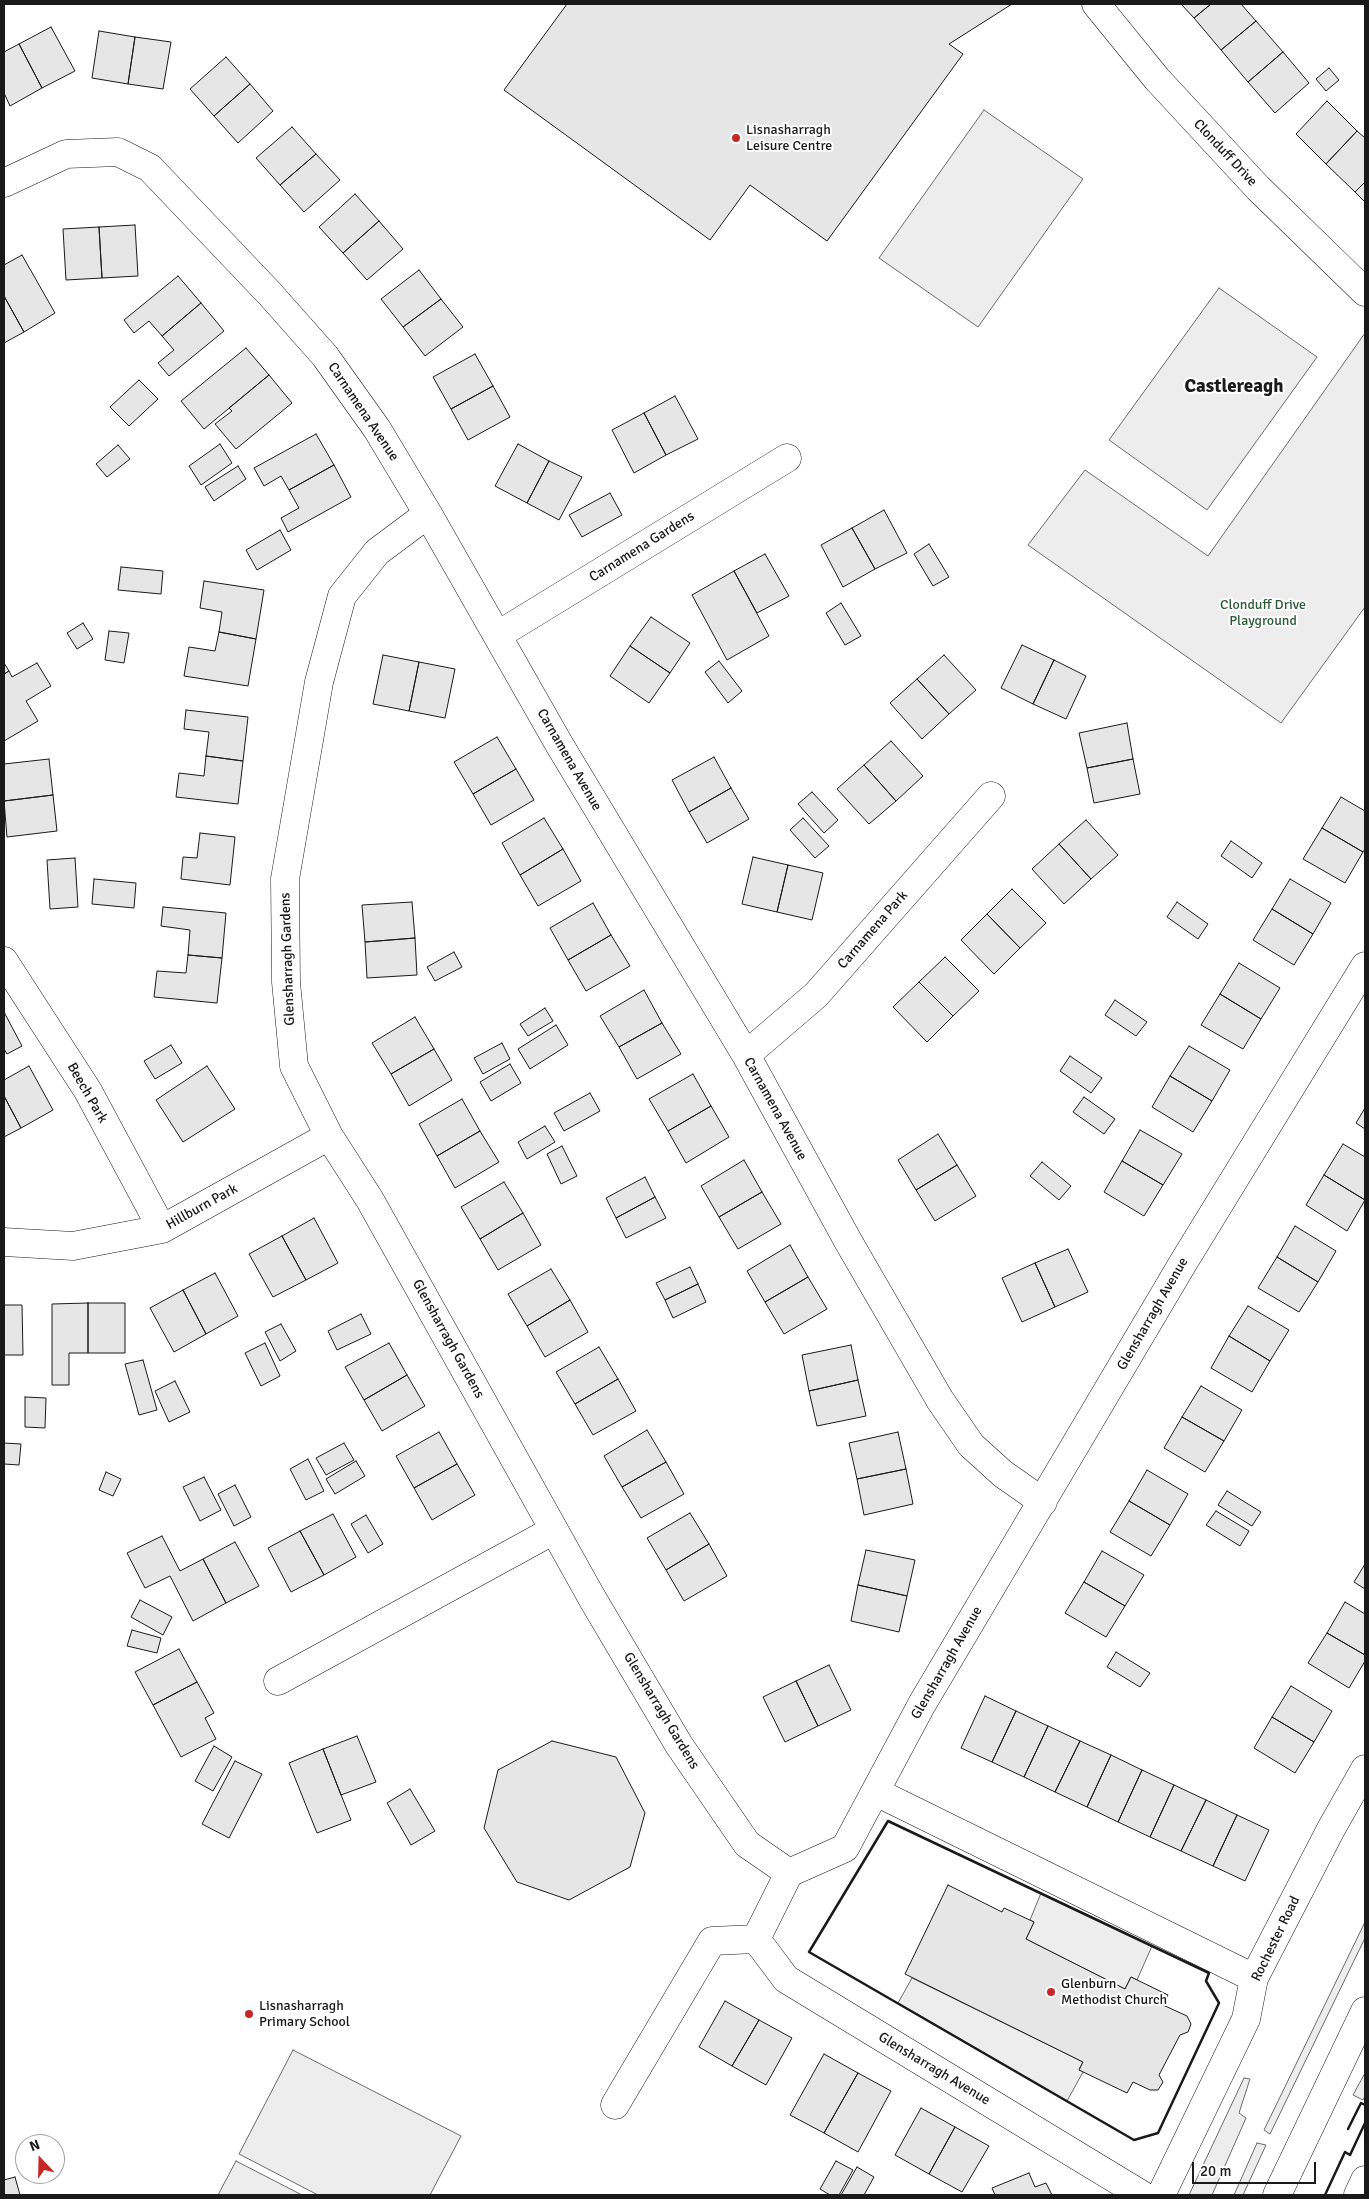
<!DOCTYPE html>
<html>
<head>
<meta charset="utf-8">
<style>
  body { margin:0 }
  #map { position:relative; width:1369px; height:2199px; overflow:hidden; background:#fff; font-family:Signika,sans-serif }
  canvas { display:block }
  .frame { position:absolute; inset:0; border:5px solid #1a1a1a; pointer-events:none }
  .north { position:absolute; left:15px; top:2134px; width:50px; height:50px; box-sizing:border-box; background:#fff; border:1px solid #a3a3a3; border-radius:50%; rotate:339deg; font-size:14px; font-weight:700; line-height:20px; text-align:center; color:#1a1a1a }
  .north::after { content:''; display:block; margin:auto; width:18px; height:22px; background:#c62828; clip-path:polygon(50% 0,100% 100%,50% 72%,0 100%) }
  .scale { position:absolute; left:1192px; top:2162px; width:124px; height:22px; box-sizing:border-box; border:2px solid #1a1a1a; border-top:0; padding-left:6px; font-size:15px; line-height:18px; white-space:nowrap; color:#1a1a1a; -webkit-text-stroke:4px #fff; paint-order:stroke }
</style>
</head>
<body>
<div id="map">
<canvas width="1369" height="2199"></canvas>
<div class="frame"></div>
<div class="north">N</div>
<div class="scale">20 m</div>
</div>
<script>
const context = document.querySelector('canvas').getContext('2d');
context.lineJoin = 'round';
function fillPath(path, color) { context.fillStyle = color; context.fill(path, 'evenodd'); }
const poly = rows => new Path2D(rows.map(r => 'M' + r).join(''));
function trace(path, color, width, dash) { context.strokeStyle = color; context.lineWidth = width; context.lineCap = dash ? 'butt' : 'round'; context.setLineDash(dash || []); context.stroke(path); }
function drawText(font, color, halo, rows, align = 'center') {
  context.font = font + ' Signika,sans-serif'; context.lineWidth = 4; context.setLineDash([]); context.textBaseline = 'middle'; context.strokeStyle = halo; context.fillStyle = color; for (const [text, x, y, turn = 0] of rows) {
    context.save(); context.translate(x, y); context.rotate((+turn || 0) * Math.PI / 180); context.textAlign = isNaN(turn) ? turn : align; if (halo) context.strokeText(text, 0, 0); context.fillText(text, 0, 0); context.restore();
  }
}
const green = poly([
  [984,110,1083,179,978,327,879,258,984,110],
  [1219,288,1317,357,1207,510,1109,440,1219,288],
  [1365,333,1365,607,1281,723,1028,545,1085,470,1208,556,1365,333],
  [1041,1893,1152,1946,1137,1980,1131,1977,1125,1989,1026,1939,1034,1922,1030,1920,1041,1893],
  [1365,1922,1365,1938,1270,2134,1264,2130,1365,1922],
  [912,1978,1083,2062,1079,2069,1083,2072,1067,2101,898,2003,912,1978],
  [293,2050,461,2136,430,2195,318,2195,239,2154,293,2050],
  [1365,2073,1365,2096,1363,2100,1353,2095,1365,2073],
  [1244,2078,1250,2079,1239,2113,1246,2118,1212,2195,1189,2195,1244,2078],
  [1257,2143,1266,2145,1243,2195,1234,2195,1257,2143],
  [236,2161,302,2195,218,2195,236,2161]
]);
const building = poly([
  [567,4,1012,4,949,44,963,54,827,241,750,185,710,240,504,90,567,4],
  [1181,4,1211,4,1194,18,1181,4],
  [1211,4,1241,4,1256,21,1221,50,1194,18,1211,4],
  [1256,21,1283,52,1248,82,1221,50,1256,21],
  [51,27,75,71,42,88,19,44,51,27],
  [99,31,135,37,128,84,92,78,99,31],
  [135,37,171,42,163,89,128,84,135,37],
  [19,44,42,88,10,106,4,93,4,52,19,44],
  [1283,52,1309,83,1275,113,1248,82,1283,52],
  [226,57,250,84,214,116,190,89,226,57],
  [1329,68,1339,80,1326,91,1316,79,1329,68],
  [250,84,273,111,238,143,214,116,250,84],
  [1327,101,1357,131,1326,164,1296,134,1327,101],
  [292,127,316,154,280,185,256,158,292,127],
  [1357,131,1365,138,1365,182,1355,192,1326,164,1357,131],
  [316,154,340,180,304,212,280,185,316,154],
  [1365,182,1365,202,1355,192,1365,182],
  [355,194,379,221,343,253,319,227,355,194],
  [379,221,403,249,367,280,343,253,379,221],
  [135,225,138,276,102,278,99,227,135,225],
  [99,227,102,278,66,280,63,229,99,227],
  [22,255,55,313,24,332,4,296,4,265,22,255],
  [419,270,441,299,403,327,381,299,419,270],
  [178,276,201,303,162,336,149,321,134,333,124,320,178,276],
  [4,296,24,332,4,343,4,296],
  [441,299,463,327,425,356,403,327,441,299],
  [201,303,224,331,169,376,158,363,174,350,162,336,201,303],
  [246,348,269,375,204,429,181,401,246,348],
  [475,354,493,386,451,409,433,377,475,354],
  [269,375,292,403,236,449,215,424,232,411,229,408,269,375],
  [139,380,158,399,129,426,110,407,139,380],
  [493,386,510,417,468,440,451,409,493,386],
  [675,396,698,439,666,455,644,413,675,396],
  [644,413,666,455,634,473,612,430,644,413],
  [316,434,334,465,289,490,281,476,264,486,254,468,316,434],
  [220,444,232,463,201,485,189,466,220,444],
  [518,444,549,461,527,503,495,486,518,444],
  [118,445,130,459,107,477,96,464,118,445],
  [549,461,582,477,559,520,527,503,549,461],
  [334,465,351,497,288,532,281,518,299,508,289,490,334,465],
  [238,466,246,479,214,501,205,487,238,466],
  [610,493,622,515,582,537,569,515,610,493],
  [884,510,907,553,875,569,852,528,884,510],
  [852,528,875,569,843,587,821,545,852,528],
  [280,530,291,550,257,570,246,550,280,530],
  [929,544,949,577,933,586,914,554,929,544],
  [765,554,789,596,757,613,734,571,765,554],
  [121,567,163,571,161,594,118,590,121,567],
  [734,571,769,636,727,660,692,595,734,571],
  [204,581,264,590,256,639,219,632,222,612,200,608,204,581],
  [841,603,861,636,845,645,826,613,841,603],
  [651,617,690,643,670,673,630,646,651,617],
  [83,623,93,639,77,649,67,633,83,623],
  [109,631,129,633,124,663,105,660,109,631],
  [219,632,256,639,248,686,184,676,189,647,215,651,219,632],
  [1022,645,1054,660,1033,704,1001,688,1022,645],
  [630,646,670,673,649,703,610,676,630,646],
  [383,655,419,662,409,711,373,704,383,655],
  [944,655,976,690,949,714,917,679,944,655],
  [1054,660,1086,676,1066,719,1033,704,1054,660],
  [719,661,742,691,728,703,705,672,719,661],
  [419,662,455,669,445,718,409,711,419,662],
  [4,663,9,671,4,674,4,663],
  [37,663,51,686,26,701,38,721,4,741,4,674,9,671,12,677,37,663],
  [917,679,949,714,922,739,890,703,917,679],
  [186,710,248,717,243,761,206,756,209,732,184,729,186,710],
  [1127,723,1133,759,1087,768,1079,733,1127,723],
  [497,737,516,769,473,794,454,762,497,737],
  [891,741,923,776,896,801,864,765,891,741],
  [206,756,243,761,238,804,176,797,179,773,204,776,206,756],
  [714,757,731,788,689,812,672,780,714,757],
  [49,759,53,795,4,801,4,764,49,759],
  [1133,759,1140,794,1094,803,1087,768,1133,759],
  [864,765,896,801,869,824,837,789,864,765],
  [516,769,534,800,491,825,473,794,516,769],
  [731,788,749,819,707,843,689,812,731,788],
  [812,792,838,820,824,833,798,804,812,792],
  [53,795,57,831,7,837,4,801,53,795],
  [1341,797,1365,811,1365,849,1363,852,1322,828,1341,797],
  [544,818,563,849,520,875,502,843,544,818],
  [803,818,829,846,815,858,790,830,803,818],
  [1086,820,1118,855,1091,879,1059,844,1086,820],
  [1322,828,1363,852,1345,883,1303,859,1322,828],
  [200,833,235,837,230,885,181,879,183,857,197,858,200,833],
  [1231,841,1262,863,1252,878,1221,856,1231,841],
  [1059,844,1091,879,1064,904,1032,869,1059,844],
  [563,849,581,881,538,906,520,875,563,849],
  [753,857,788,865,777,912,742,904,753,857],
  [75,858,78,907,50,909,47,860,75,858],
  [788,865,823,873,812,920,777,912,788,865],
  [94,879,136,883,134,908,92,904,94,879],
  [1290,879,1331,903,1313,934,1272,909,1290,879],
  [1012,889,1046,923,1020,948,987,914,1012,889],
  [412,902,415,938,365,942,362,905,412,902],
  [1177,902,1208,924,1198,939,1167,917,1177,902],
  [593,903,611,935,568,960,550,928,593,903],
  [163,907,226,913,222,958,188,955,190,930,161,926,163,907],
  [1272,909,1313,934,1294,965,1253,940,1272,909],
  [987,914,1020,948,994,974,961,940,987,914],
  [611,935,630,966,586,991,568,960,611,935],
  [415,938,417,975,367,978,365,942,415,938],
  [454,952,462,967,435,981,427,967,454,952],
  [188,955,222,958,217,1003,154,997,157,971,186,973,188,955],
  [945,957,979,991,953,1016,919,982,945,957],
  [1239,963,1280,988,1261,1019,1220,994,1239,963],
  [919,982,953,1016,927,1042,893,1007,919,982],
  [644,990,662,1023,619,1047,600,1016,644,990],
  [1220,994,1261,1019,1243,1049,1201,1025,1220,994],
  [1115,1000,1147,1022,1136,1036,1105,1015,1115,1000],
  [545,1008,553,1021,528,1036,520,1024,545,1008],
  [4,1012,22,1046,7,1054,4,1049,4,1012],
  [415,1017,434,1049,391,1074,372,1043,415,1017],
  [662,1023,681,1054,637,1079,619,1047,662,1023],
  [556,1025,568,1045,530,1069,518,1049,556,1025],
  [502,1043,510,1059,483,1074,474,1058,502,1043],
  [171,1045,182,1063,155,1079,144,1061,171,1045],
  [1189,1046,1230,1070,1212,1101,1170,1076,1189,1046],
  [434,1049,452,1080,409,1106,391,1074,434,1049],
  [1070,1056,1102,1078,1091,1093,1060,1071,1070,1056],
  [510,1064,521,1083,491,1101,480,1082,510,1064],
  [29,1066,53,1110,21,1128,4,1096,4,1080,29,1066],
  [207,1066,235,1109,183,1142,156,1100,207,1066],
  [693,1074,711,1106,668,1131,649,1099,693,1074],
  [1170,1076,1212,1101,1193,1132,1152,1107,1170,1076],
  [590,1093,600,1111,564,1131,554,1113,590,1093],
  [4,1096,21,1128,4,1137,4,1096],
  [1084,1097,1115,1119,1104,1134,1073,1112,1084,1097],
  [462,1099,480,1131,437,1156,419,1124,462,1099],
  [711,1106,729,1137,686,1163,668,1131,711,1106],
  [1365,1108,1365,1129,1356,1123,1365,1108],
  [545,1126,555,1142,527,1159,518,1142,545,1126],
  [1140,1130,1182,1154,1163,1185,1122,1161,1140,1130],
  [480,1131,499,1162,455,1188,437,1156,480,1131],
  [938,1134,957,1165,916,1190,898,1160,938,1134],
  [1343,1144,1365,1157,1365,1200,1324,1175,1343,1144],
  [562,1146,577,1176,561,1184,547,1154,562,1146],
  [744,1160,762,1192,719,1217,701,1186,744,1160],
  [1122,1161,1163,1185,1144,1216,1104,1192,1122,1161],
  [1042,1162,1071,1186,1059,1200,1030,1176,1042,1162],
  [957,1165,976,1196,935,1221,916,1190,957,1165],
  [1324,1175,1365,1200,1347,1231,1306,1205,1324,1175],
  [645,1177,655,1197,616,1218,606,1198,645,1177],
  [504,1182,523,1213,480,1239,461,1207,504,1182],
  [762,1192,781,1224,738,1249,719,1217,762,1192],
  [655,1197,666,1218,626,1238,616,1218,655,1197],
  [523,1213,541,1245,498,1270,480,1239,523,1213],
  [314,1218,338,1263,306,1280,282,1236,314,1218],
  [1295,1226,1336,1251,1318,1282,1277,1257,1295,1226],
  [282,1236,306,1280,273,1297,249,1254,282,1236],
  [790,1245,808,1277,765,1302,747,1271,790,1245],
  [1068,1249,1088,1292,1055,1307,1035,1263,1068,1249],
  [1277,1257,1318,1282,1299,1312,1258,1288,1277,1257],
  [1035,1263,1055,1307,1022,1322,1002,1278,1035,1263],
  [690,1267,698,1284,665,1300,656,1283,690,1267],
  [551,1269,570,1300,527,1326,508,1294,551,1269],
  [215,1273,238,1316,206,1334,183,1290,215,1273],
  [808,1277,827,1309,784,1334,765,1302,808,1277],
  [698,1284,706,1302,673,1318,665,1300,698,1284],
  [183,1290,206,1334,174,1352,150,1308,183,1290],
  [570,1300,588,1332,545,1357,527,1326,570,1300],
  [88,1303,88,1353,69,1353,69,1385,52,1385,52,1304,88,1303],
  [88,1303,125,1303,125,1353,88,1353,88,1303],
  [4,1305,22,1305,23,1355,4,1355,4,1305],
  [1248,1306,1289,1330,1270,1361,1229,1336,1248,1306],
  [361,1314,371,1334,337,1350,328,1331,361,1314],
  [281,1324,296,1351,280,1361,265,1332,281,1324],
  [1229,1336,1270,1361,1252,1392,1211,1368,1229,1336],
  [265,1343,280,1376,261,1386,245,1353,265,1343],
  [389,1343,407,1375,364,1400,345,1367,389,1343],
  [851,1345,858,1380,809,1391,802,1355,851,1345],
  [599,1347,618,1379,575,1404,556,1372,599,1347],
  [143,1360,157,1410,139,1415,125,1364,143,1360],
  [407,1375,425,1406,382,1431,364,1400,407,1375],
  [618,1379,636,1411,593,1435,575,1404,618,1379],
  [858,1380,866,1416,817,1426,809,1391,858,1380],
  [175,1381,190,1412,169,1422,155,1391,175,1381],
  [1201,1386,1242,1410,1224,1441,1182,1417,1201,1386],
  [25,1397,46,1398,45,1428,25,1427,25,1397],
  [1182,1417,1224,1441,1205,1472,1164,1448,1182,1417],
  [647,1430,666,1462,622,1487,604,1456,647,1430],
  [439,1432,457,1464,414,1488,396,1456,439,1432],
  [898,1432,906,1469,857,1479,849,1443,898,1432],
  [4,1443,21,1444,19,1465,4,1464,4,1443],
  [344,1443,354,1460,326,1475,316,1458,344,1443],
  [308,1459,324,1491,306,1500,290,1469,308,1459],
  [356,1461,365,1476,335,1494,326,1479,356,1461],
  [666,1462,684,1494,641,1518,622,1487,666,1462],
  [457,1464,475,1495,432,1520,414,1488,457,1464],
  [906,1469,913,1504,864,1515,857,1479,906,1469],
  [1147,1470,1188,1494,1170,1525,1129,1501,1147,1470],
  [106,1472,121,1479,113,1496,99,1490,106,1472],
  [204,1477,221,1510,200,1521,183,1487,204,1477],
  [235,1485,251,1517,234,1526,218,1494,235,1485],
  [1227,1491,1261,1512,1252,1526,1218,1505,1227,1491],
  [1129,1501,1170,1525,1151,1556,1110,1532,1129,1501],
  [1216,1511,1249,1531,1240,1546,1206,1525,1216,1511],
  [690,1513,709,1544,666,1570,647,1538,690,1513],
  [333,1514,356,1557,324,1575,300,1531,333,1514],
  [366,1515,383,1544,368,1553,351,1524,366,1515],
  [300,1531,324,1575,291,1592,268,1548,300,1531],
  [162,1536,180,1571,203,1559,226,1603,193,1621,170,1576,145,1588,127,1553,162,1536],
  [235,1542,259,1586,226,1603,203,1559,235,1542],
  [709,1544,727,1576,684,1601,666,1570,709,1544],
  [866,1550,915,1560,907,1596,858,1585,866,1550],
  [1102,1551,1144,1575,1125,1606,1084,1582,1102,1551],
  [1365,1564,1365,1589,1354,1582,1365,1564],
  [1084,1582,1125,1606,1106,1637,1065,1613,1084,1582],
  [858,1585,907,1596,899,1632,851,1621,858,1585],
  [140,1600,172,1617,163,1635,131,1617,140,1600],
  [1345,1602,1365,1614,1365,1655,1327,1633,1345,1602],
  [132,1630,161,1638,157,1653,127,1646,132,1630],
  [1327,1633,1365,1655,1365,1661,1349,1688,1308,1663,1327,1633],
  [179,1649,197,1682,153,1705,135,1672,179,1649],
  [1116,1652,1150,1673,1140,1687,1107,1667,1116,1652],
  [829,1665,851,1710,818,1726,796,1681,829,1665],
  [796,1681,818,1726,785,1742,763,1697,796,1681],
  [197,1682,214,1713,205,1718,216,1739,181,1757,153,1705,197,1682],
  [1291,1686,1332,1711,1314,1742,1272,1717,1291,1686],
  [985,1696,1016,1711,992,1762,961,1748,985,1696],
  [1016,1711,1048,1726,1024,1777,992,1762,1016,1711],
  [1272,1717,1314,1742,1295,1773,1254,1748,1272,1717],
  [1048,1726,1080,1741,1055,1792,1024,1777,1048,1726],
  [357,1736,376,1782,341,1795,323,1749,357,1736],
  [552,1741,616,1757,645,1813,630,1867,569,1900,517,1882,484,1828,498,1770,552,1741],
  [1080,1741,1111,1755,1087,1807,1055,1792,1080,1741],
  [214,1746,232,1757,213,1791,195,1781,214,1746],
  [323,1749,351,1820,317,1833,289,1763,323,1749],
  [1111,1755,1142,1770,1118,1822,1087,1807,1111,1755],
  [235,1761,262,1774,229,1838,202,1824,235,1761],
  [1142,1770,1174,1785,1150,1837,1118,1822,1142,1770],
  [1174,1785,1206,1800,1181,1851,1150,1837,1174,1785],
  [410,1789,435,1831,411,1845,387,1803,410,1789],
  [1206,1800,1237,1815,1213,1866,1181,1851,1206,1800],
  [1237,1815,1269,1830,1245,1881,1213,1866,1237,1815],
  [948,1885,1002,1912,1004,1908,1034,1922,1026,1939,1125,1989,1131,1977,1168,1995,1163,2005,1187,2016,1191,2024,1188,2032,1180,2035,1159,2075,1163,2082,1158,2090,1150,2090,1133,2082,1127,2093,1079,2070,1083,2062,905,1974,948,1885],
  [725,2001,759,2020,732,2066,699,2047,725,2001],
  [759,2020,792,2038,766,2085,732,2066,759,2020],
  [824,2054,858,2073,824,2133,790,2115,824,2054],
  [858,2073,891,2091,858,2152,824,2133,858,2073],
  [921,2108,955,2127,929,2174,895,2155,921,2108],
  [955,2127,989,2146,962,2192,929,2174,955,2127],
  [836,2161,853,2170,839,2195,830,2195,820,2189,836,2161],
  [857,2167,874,2177,864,2195,841,2195,857,2167],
  [1029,2173,1035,2187,1046,2183,1052,2195,995,2195,992,2188,1029,2173],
  [15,2177,20,2195,4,2195,4,2180,15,2177]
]);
const minor = poly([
  [1096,4,1157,79,1258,188,1365,292],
  [4,183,66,154,118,152,150,168,270,294,325,356,377,429,428,514,559,744,746,1055,848,1241,940,1400,971,1445,1003,1474,1043,1502],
  [428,514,377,552,342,596,319,682,285,879,286,982,294,1066,329,1136,370,1200,592,1598,679,1745,747,1844,789,1873],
  [498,635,787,458],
  [4,961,88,1091,162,1229],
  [746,1055,816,995,991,796],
  [4,1242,73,1246,162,1229,329,1136],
  [278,1681,554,1530],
  [876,1792,1254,1978],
  [615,2105,712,1941,756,1939],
  [1142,2195,786,1979,756,1939,789,1873,845,1848,922,1704,1183,1263,1365,966],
  [1161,2195,1246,2019,1254,1978,1331,1829,1365,1769]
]);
const highway = poly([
  [1277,2195,1365,2011],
  [1358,2195,1365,2180]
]);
const wall = poly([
  [888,1821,1209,1973,1206,1981,1219,2003,1158,2133,1134,2140,809,1952,888,1821],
  [1348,2129,1361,2103,1365,2105],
  [1325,2195,1345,2152,1350,2155,1365,2123]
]);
const markers = [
  [736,138,5,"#c62828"],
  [1051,1992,5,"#c62828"],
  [249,2014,5,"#c62828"]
];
const poiNames = [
  ["Lisnasharragh",746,130],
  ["Leisure Centre",746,146],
  ["Glenburn",1061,1984],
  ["Methodist Church",1061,2000],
  ["Lisnasharragh",259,2006],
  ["Primary School",259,2022]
];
const streetNames = [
  ["Clonduff Drive",1225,153,47],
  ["Carnamena Avenue",363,412,56],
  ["Carnamena Gardens",642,547,-32],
  ["Carnamena Avenue",569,760,60],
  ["Carnamena Park",873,930,-49],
  ["Glensharragh Gardens",288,959,-92],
  ["Beech Park",87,1093,60],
  ["Carnamena Avenue",775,1109,61],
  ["Hillburn Park",202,1207,-29],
  ["Glensharragh Avenue",1153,1314,-60],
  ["Glensharragh Gardens",448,1339,61],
  ["Glensharragh Avenue",947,1663,-60],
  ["Glensharragh Gardens",661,1711,59],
  ["Rochester Road",1276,1939,-64],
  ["Glensharragh Avenue",934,2069,31]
];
const parkNames = [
  ["Clonduff Drive",1263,605],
  ["Playground",1263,621]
];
const districtNames = [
  ["Castlereagh",1234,387]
];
fillPath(green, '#ededed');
trace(green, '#6a6a6a', 1);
fillPath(building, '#e6e6e6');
trace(building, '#1a1a1a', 1);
trace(minor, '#1a1a1a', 29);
trace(highway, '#1a1a1a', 29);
trace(minor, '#fff', 28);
trace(highway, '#fff', 28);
trace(wall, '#1a1a1a', 2.5);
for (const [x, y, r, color] of markers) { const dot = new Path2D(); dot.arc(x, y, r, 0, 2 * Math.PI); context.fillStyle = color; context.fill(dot); trace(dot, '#fff', 2); }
drawText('14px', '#1a1a1a', '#fff', poiNames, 'left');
drawText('14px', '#1a1a1a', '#fff', streetNames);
drawText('14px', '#2b5a34', '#fff', parkNames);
drawText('bold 19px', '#1a1a1a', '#fff', districtNames);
</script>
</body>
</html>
